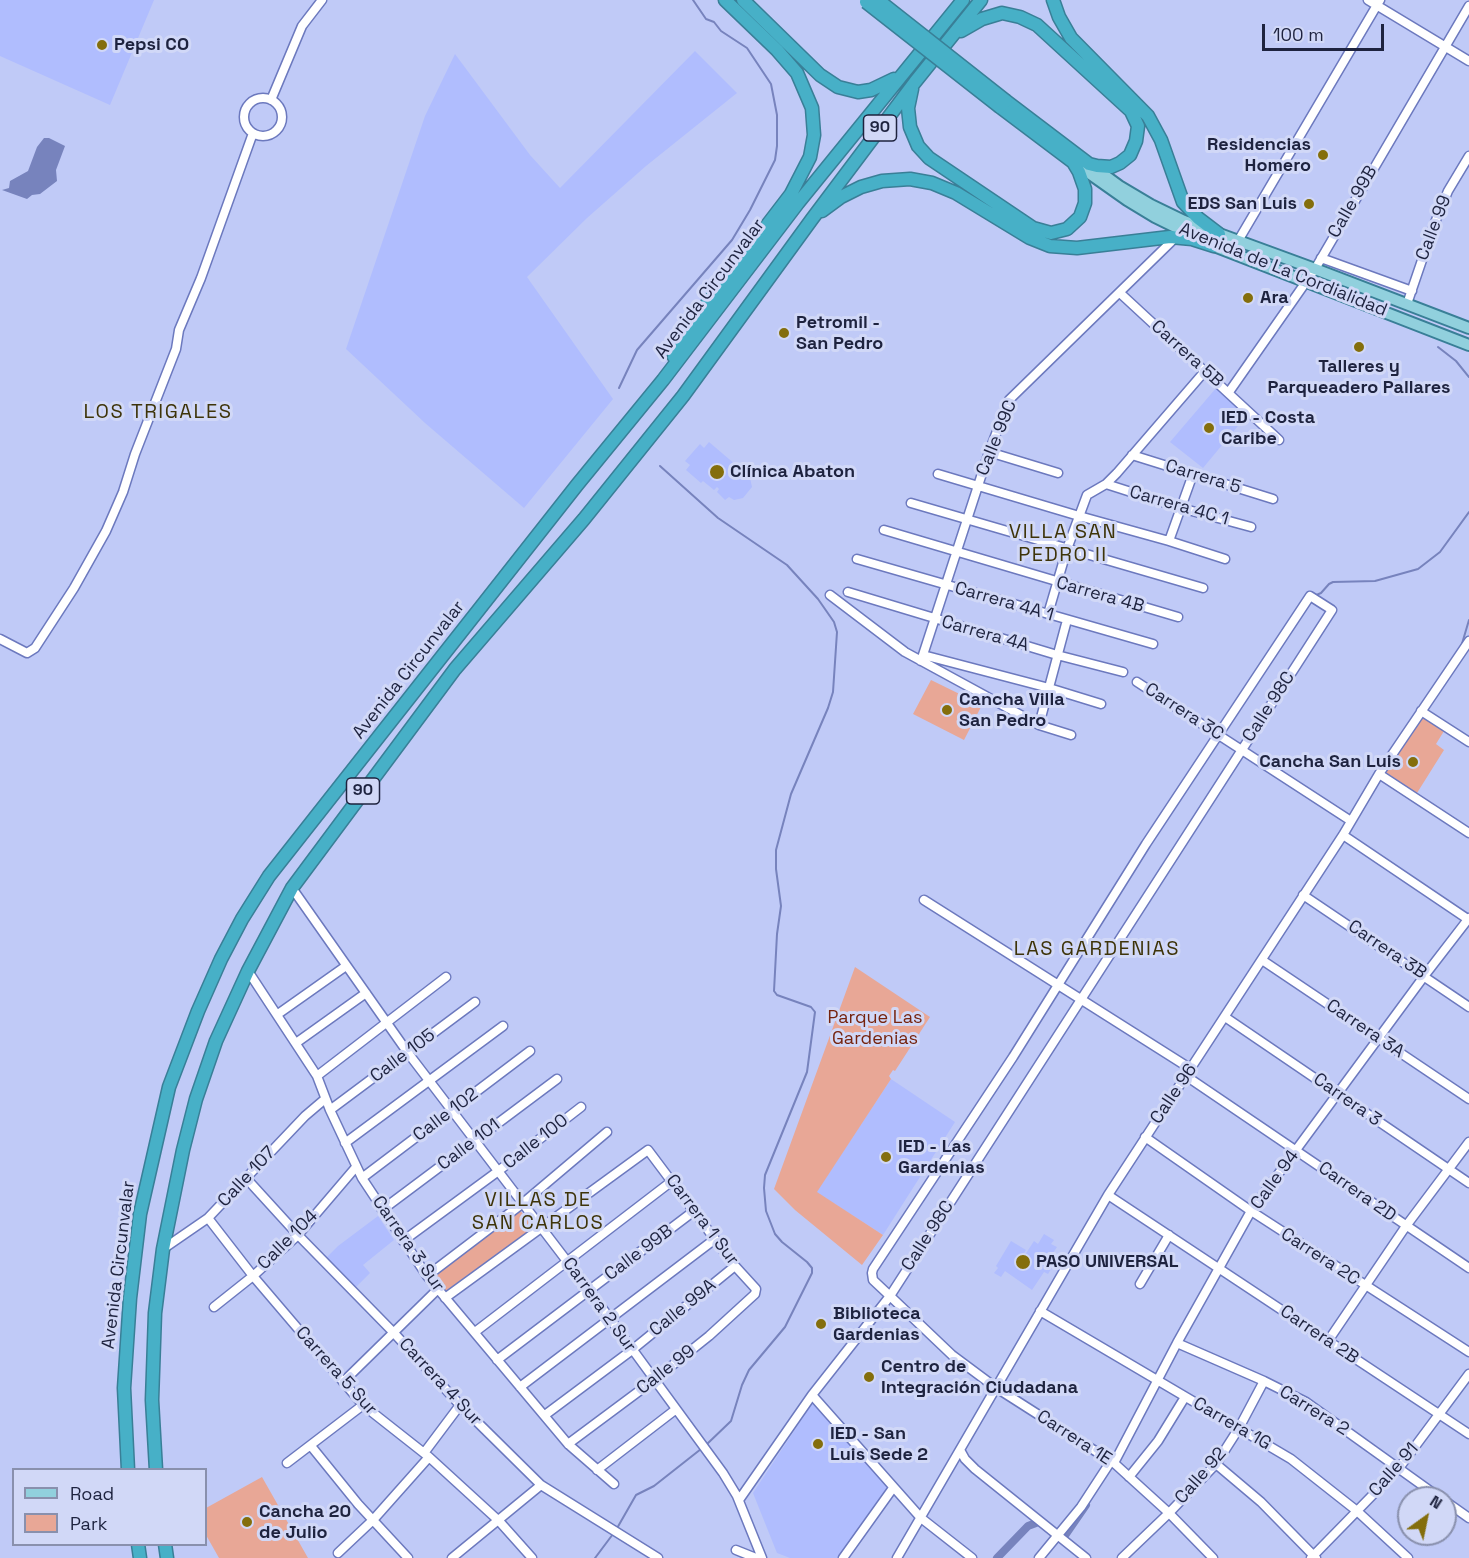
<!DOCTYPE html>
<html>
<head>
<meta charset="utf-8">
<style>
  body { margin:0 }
  #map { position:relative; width:1469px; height:1558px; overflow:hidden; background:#c0caf7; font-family:"Space Grotesk",sans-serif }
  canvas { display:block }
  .legend { position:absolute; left:12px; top:1468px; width:195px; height:78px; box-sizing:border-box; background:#d1d8f7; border:2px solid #8990ad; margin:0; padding:8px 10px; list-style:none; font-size:18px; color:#1e233f }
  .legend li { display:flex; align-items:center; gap:12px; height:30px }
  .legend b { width:30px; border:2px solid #8990ad }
  .north { position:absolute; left:1397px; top:1486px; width:60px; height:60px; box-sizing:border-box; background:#d1d8f7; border:2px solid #8990ad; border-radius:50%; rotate:33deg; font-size:16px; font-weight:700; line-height:24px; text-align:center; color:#1e233f }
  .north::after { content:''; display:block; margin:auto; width:21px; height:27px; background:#846e0c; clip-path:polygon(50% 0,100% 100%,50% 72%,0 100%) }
  .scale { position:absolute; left:1262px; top:24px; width:122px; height:27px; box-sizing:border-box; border:3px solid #1e233f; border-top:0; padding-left:8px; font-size:18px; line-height:21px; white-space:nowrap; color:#1e233f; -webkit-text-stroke:4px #d1d8f7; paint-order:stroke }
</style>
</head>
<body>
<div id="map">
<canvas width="1469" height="1558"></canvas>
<ul class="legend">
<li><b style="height:8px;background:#91d0dd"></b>Road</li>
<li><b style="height:16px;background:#e8a796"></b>Park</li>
</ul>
<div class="north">N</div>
<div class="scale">100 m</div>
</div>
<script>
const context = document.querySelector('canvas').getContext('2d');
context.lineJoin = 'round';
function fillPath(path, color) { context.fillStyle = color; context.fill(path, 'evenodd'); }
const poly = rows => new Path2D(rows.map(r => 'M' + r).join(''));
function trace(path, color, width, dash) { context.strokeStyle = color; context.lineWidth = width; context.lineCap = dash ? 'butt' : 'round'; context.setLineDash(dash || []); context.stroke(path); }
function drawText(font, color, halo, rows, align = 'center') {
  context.font = font + ' "Space Grotesk",sans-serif'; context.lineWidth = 6; context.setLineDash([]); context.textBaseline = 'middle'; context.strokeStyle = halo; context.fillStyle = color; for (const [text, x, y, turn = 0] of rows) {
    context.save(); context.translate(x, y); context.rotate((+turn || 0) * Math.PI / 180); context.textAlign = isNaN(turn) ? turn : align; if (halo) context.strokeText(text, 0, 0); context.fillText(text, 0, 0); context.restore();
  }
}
const built = poly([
  [0,0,154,0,110,105,0,56],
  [695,51,737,93,646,166,587,218,527,277,613,399,524,508,425,423,346,349,425,116,455,54,530,155,560,188],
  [1217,387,1247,415,1203,468,1170,442],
  [709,442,736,465,734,467,736,469,739,466,750,478,752,487,743,498,734,500,729,497,725,500,717,492,719,489,717,487,714,490,703,481,701,483,686,470,690,465,685,461,700,444,704,448],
  [891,1079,955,1122,883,1235,816,1192],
  [378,1216,394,1240,363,1265,370,1273,356,1287,326,1258,338,1246],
  [1044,1234,1054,1240,1051,1244,1057,1247,1047,1262,1053,1266,1048,1274,1044,1272,1032,1290,1005,1271,1001,1277,994,1273,998,1268,996,1266,1011,1241,1026,1250,1020,1260,1021,1261,1034,1241,1038,1244],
  [814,1401,888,1486,839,1558,790,1558,777,1553,753,1493]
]);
const green = poly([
  [931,680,982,705,964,740,913,714],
  [1420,716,1444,731,1436,744,1444,750,1417,793,1385,772],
  [855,967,930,1017,895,1071,893,1070,889,1076,891,1079,817,1192,883,1235,862,1265,795,1210,774,1189],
  [520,1210,533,1228,446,1291,433,1275],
  [262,1477,308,1558,219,1558,206,1535,206,1508]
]);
const water = poly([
  [44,138,49,138,65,146,56,170,57,181,40,194,32,195,27,199,2,190,9,188,10,181,28,171,37,147]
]);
const stream = poly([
  [1438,347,1456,361,1469,377],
  [619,388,637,350,732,240,750,210,775,160,777,146,777,115,771,84,747,48,721,31,714,22,706,19,693,0],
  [660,466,718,518,787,565,818,599,834,622,837,632,833,692,828,708,791,794,776,850,776,869,781,906,777,934,774,991,777,995,811,1007,815,1012,807,1072,765,1175,764,1188,766,1211,775,1234,782,1242,807,1262,812,1268,812,1273,785,1327,749,1370,742,1385,731,1421,706,1445],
  [1314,596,1321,593,1329,584,1333,582,1375,581,1418,569,1440,552,1469,512],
  [1461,647,1469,620],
  [616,1530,636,1495,654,1486,701,1449],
  [595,1558,613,1534]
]);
const canal = poly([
  [1066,1534,1086,1505],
  [997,1558,1028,1526,1036,1523]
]);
const minor = poly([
  [1368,0,1469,61],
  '244 117a19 19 0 1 1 38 0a19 19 0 1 1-38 0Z',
  [271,100,302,26,322,0],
  [1238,241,1380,0],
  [1321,258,1412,291],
  [1120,293,1279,440],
  [1407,304,1434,225,1448,191,1469,156],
  [1229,392,1315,269,1469,6],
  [989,452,1058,473],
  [1132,455,1273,499],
  [938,474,1079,516,1169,541,1225,559],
  [1106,484,1181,508,1251,527],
  [911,503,1203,588],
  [884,530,1178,617],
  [1169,541,1193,474],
  [857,559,1153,644],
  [848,592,1057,655,1123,672],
  [830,595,905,652,1039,725,1071,735],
  [1048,614,1067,549,1087,495,1106,484,1117,473,1205,371],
  [0,639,27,653,35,648,74,588,106,531,123,492,135,454,176,349,179,330,201,278,253,133],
  [923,655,1049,688,1101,704],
  [921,661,989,452,1009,400,1175,238],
  [1137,682,1351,821],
  [1421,711,1469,742],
  [1039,725,1067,620],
  [1379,774,1469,833],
  [1343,835,1469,920],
  [292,888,408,1053,589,1290,723,1473,737,1496,762,1558],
  [1303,895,1469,1007],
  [924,900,1191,1069],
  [1262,960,1469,1099],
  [248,971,317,1076,330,1110,362,1178,427,1276,568,1444,614,1484],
  [278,1014,346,966],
  [1225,1017,1469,1183],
  [296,1043,366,993],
  [317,1076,446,977],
  [1186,1076,1469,1268],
  [330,1110,475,1002],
  [1145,1137,1251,1211,1469,1352],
  [345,1143,503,1026],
  [246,1178,298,1235,394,1333,460,1405,541,1485,658,1558],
  [362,1178,530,1051],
  [1108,1195,1469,1434],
  [382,1210,557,1079],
  [208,1218,253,1276,363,1405,429,1457,499,1521,532,1558],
  [403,1241,497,1172,581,1107],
  [163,1249,208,1218,305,1116,325,1099],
  [427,1276,523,1203,607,1132],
  [1140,1284,1169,1235],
  [445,1298,648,1150,735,1266,756,1289,755,1294,709,1336,654,1380,568,1444],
  [214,1307,253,1276,298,1235,356,1167],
  [1040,1311,1291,1459,1357,1511,1408,1558],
  [475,1332,672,1181],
  [1328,1341,1406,1226,1469,1142],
  [1177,1343,1264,1381,1306,1402,1440,1498],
  [497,1360,694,1211],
  [343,1382,438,1289],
  [520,1387,715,1239],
  [812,1395,921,1518,972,1558],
  [545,1415,632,1350,735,1266],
  [311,1446,358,1504,408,1558],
  [960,1450,965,1459,975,1469,1086,1558],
  [424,1453,460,1405],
  [287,1463,363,1405],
  [1114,1463,1177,1343,1251,1211,1425,975,1469,918],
  [1216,1464,1261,1502,1316,1558],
  [597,1470,675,1410],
  [1129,1477,1158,1441,1185,1397],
  [739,1500,812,1395,890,1296,1332,610,1310,596,1146,844,1013,1057,873,1269,872,1273,873,1280,890,1296,952,1355,995,1387,1114,1463,1169,1513,1213,1558],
  [1445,1501,1469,1518],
  [736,1550,756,1558],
  [338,1553,373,1520,429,1457],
  [452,1558,541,1485],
  [843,1558,893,1488],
  [897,1558,1108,1195,1343,835,1379,774,1469,641],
  [1039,1558,1081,1507,1111,1461],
  [1122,1558,1169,1513,1216,1464,1239,1428,1264,1381],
  [1311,1558,1399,1468,1469,1374]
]);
const major = poly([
  [1076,164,1127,200,1155,217,1214,246,1469,345],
  [1089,164,1119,186,1151,205,1184,221,1315,269,1469,328]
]);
const highway = poly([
  [743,0,820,75,838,87,858,92,871,90,894,79],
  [1053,0,1059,17,1071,38,1148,116,1161,140,1183,202,1198,218,1219,234],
  [961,31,982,19,1002,13,1020,17,1037,25,1131,111,1138,126,1136,141,1130,155,1120,163,1111,167,1097,166,1089,164,1006,101],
  [912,89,908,108,910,127,918,146,929,158,1033,228,1051,233,1067,229,1080,217,1085,203,1085,189,1079,172,1073,162,1000,107],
  [822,211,841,197,861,187,882,181,910,179,932,183,956,193,1030,238,1050,246,1077,248,1170,237,1192,239,1214,246],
  [674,357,686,331,791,194,810,157,814,135,812,108,797,73,777,50,725,0],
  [128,1470,124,1388,130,1298,140,1214,169,1087,198,1011,221,959,242,919,269,876,577,485,663,380,798,203,963,0],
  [156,1470,152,1400,155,1313,163,1249,183,1150,196,1099,216,1041,248,971,292,888,455,669,584,519,683,396,812,219,915,82,981,0],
  [138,1544,140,1558],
  [165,1544,167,1558]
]);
const highwayBridge = poly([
  [878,0,1006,101],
  [866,2,1000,107]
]);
const markers = [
  [102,45,6,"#846e0c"],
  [1323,155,6,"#846e0c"],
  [1309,204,6,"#846e0c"],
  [1248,298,6,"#846e0c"],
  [784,333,6,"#846e0c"],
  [1359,347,6,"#846e0c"],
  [1209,428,6,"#846e0c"],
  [717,472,8,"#846e0c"],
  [947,710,6,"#846e0c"],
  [1413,762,6,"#846e0c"],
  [886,1157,6,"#846e0c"],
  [1023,1262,8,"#846e0c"],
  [821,1324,6,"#846e0c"],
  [869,1377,6,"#846e0c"],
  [818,1444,6,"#846e0c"],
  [247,1522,6,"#846e0c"]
];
const shields = [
  [880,128,33],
  [363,791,33]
];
const shieldNames = [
  ["90",880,128],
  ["90",363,791]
];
const poiNames = [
  ["Pepsi CO",114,45],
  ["Residencias",1311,145,"right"],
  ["Homero",1311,166,"right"],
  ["EDS San Luis",1297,204,"right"],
  ["Ara",1260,298],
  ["Petromil -",796,323],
  ["San Pedro",796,344],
  ["Talleres y",1359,367,"center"],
  ["Parqueadero Pallares",1359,388,"center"],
  ["IED - Costa",1221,418],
  ["Caribe",1221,439],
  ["Clínica Abaton",730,472],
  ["Cancha Villa",959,700],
  ["San Pedro",959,721],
  ["Cancha San Luis",1401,762,"right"],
  ["IED - Las",898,1147],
  ["Gardenias",898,1168],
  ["PASO UNIVERSAL",1036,1262],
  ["Biblioteca",833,1314],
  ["Gardenias",833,1335],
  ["Centro de",881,1367],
  ["Integración Ciudadana",881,1388],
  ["IED - San",830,1434],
  ["Luis Sede 2",830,1455],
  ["Cancha 20",259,1512],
  ["de Julio",259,1533]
];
const streetNames = [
  ["Calle 99B",1353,202,-60],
  ["Calle 99",1434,228,-69],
  ["Avenida de La Cordialidad",1283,270,22],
  ["Avenida Circunvalar",710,289,-53],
  ["Carrera 5B",1187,354,42],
  ["Calle 99C",997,438,-68],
  ["Carrera 5",1203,477,17],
  ["Carrera 4C 1",1179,506,16],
  ["Carrera 4B",1100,595,16],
  ["Carrera 4A 1",1004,602,16],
  ["Carrera 4A",985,634,16],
  ["Avenida Circunvalar",409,670,-52],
  ["Calle 98C",1269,707,-57],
  ["Carrera 3C",1184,712,33],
  ["Carrera 3B",1387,950,34],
  ["Carrera 3A",1365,1029,34],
  ["Calle 105",403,1056,-37],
  ["Calle 96",1174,1094,-56],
  ["Carrera 3",1347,1100,35],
  ["Calle 102",446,1115,-37],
  ["Calle 100",536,1142,-38],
  ["Calle 101",469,1145,-37],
  ["Calle 107",247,1177,-47],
  ["Calle 94",1275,1180,-54],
  ["Carrera 2D",1357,1192,35],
  ["Carrera 1 Sur",702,1220,53],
  ["Calle 98C",928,1236,-57],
  ["Calle 104",288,1240,-45],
  ["Carrera 3 Sur",408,1244,55],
  ["Calle 99B",639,1253,-37],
  ["Carrera 2C",1320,1257,33],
  ["Avenida Circunvalar",119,1265,-83],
  ["Carrera 2 Sur",599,1305,54],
  ["Calle 99A",683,1308,-39],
  ["Carrera 2B",1319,1335,34],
  ["Calle 99",666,1370,-38],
  ["Carrera 5 Sur",336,1371,48],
  ["Carrera 4 Sur",440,1382,47],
  ["Carrera 2",1314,1411,32],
  ["Carrera 1G",1232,1424,30],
  ["Carrera 1E",1074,1438,33],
  ["Calle 91",1394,1470,-49],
  ["Calle 92",1201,1476,-49]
];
const parkNames = [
  ["Parque Las",875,1018],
  ["Gardenias",875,1039]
];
const neighbourhoodNames = [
  ["LOS TRIGALES",158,413],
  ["VILLA SAN",1063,533],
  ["PEDRO II",1063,556],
  ["LAS GARDENIAS",1097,950],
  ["VILLAS DE",538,1201],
  ["SAN CARLOS",538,1224]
];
fillPath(built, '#b0bdfe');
fillPath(green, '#e8a796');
fillPath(water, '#7783bd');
trace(stream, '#7783bd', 2);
trace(canal, '#7783bd', 8);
trace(minor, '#6c79be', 11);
trace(major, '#397f97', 14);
trace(highway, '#397f97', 15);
trace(minor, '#fff', 8);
trace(major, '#91d0dd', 10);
trace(highway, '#47b0c7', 12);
trace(highwayBridge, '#397f97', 15, []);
trace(highwayBridge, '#47b0c7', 12);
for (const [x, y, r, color] of markers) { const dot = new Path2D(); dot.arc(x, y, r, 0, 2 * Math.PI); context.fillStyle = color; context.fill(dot); trace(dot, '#d1d8f7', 2); }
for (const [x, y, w] of shields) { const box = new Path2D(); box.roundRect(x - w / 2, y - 13, w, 26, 4.5); context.fillStyle = '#d1d8f7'; context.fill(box); trace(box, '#1e233f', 1.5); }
drawText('bold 16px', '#1e233f', null, shieldNames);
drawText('bold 18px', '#1e233f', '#d1d8f7', poiNames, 'left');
drawText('18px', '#1e233f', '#d1d8f7', streetNames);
drawText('18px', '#75230e', '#d1d8f7', parkNames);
context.letterSpacing = '1.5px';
drawText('20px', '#3e3409', '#d1d8f7', neighbourhoodNames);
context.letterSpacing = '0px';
</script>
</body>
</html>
